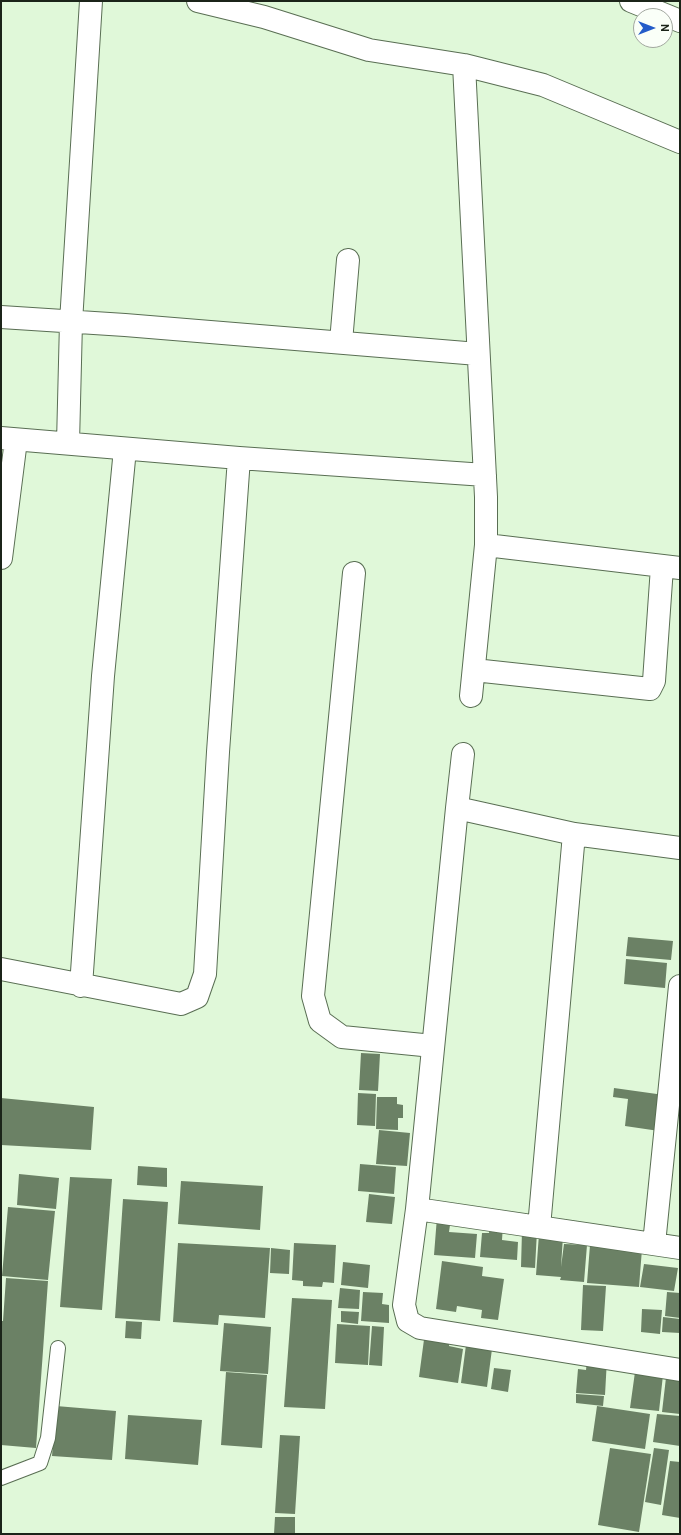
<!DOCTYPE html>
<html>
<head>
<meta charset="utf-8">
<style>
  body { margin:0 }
  #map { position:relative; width:681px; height:1535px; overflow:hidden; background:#e0f8d9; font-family:Roboto,sans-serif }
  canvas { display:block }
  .frame { position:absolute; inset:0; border:2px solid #1b2419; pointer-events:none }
  .north { position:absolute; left:633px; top:8px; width:40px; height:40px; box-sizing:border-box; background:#fafff8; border:1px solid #a1a79f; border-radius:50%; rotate:90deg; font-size:11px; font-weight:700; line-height:16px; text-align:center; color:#1b2419 }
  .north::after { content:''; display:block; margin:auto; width:14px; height:18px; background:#245cc9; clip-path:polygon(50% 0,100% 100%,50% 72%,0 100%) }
</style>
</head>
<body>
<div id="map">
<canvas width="681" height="1535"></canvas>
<div class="frame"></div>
<div class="north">N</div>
</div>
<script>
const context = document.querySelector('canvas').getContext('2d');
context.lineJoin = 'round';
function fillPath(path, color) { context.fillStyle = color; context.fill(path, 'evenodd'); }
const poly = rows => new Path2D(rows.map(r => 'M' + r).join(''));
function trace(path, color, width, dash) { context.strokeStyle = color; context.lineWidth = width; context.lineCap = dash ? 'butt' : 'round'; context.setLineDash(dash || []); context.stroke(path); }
const building = poly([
  [628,937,673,941,671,960,626,956],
  [626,959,667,963,665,988,624,984],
  [361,1053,380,1054,378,1091,359,1090],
  [614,1088,664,1095,659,1131,625,1126,628,1099,613,1097],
  [358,1093,376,1094,375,1126,357,1125],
  [377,1097,397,1097,397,1104,403,1105,403,1118,398,1118,398,1130,376,1129],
  [1,1098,94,1107,91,1150,1,1145],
  [379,1130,410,1133,407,1166,376,1164],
  [360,1164,396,1167,394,1194,358,1191],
  [138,1166,167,1168,167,1187,137,1185],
  [19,1174,59,1178,56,1209,17,1205],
  [70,1177,112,1179,102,1310,60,1307],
  [181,1181,263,1186,260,1230,178,1224],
  [369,1194,395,1197,392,1224,366,1222],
  [123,1199,168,1202,160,1321,115,1318],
  [8,1207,55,1211,48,1280,2,1276],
  [437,1217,451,1218,449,1232,477,1234,475,1258,434,1255],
  [490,1224,503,1225,502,1240,518,1242,517,1260,480,1257,482,1233,489,1233],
  [522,1231,537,1231,535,1268,521,1267],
  [539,1234,563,1236,561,1267,564,1244,587,1245,584,1282,560,1280,561,1277,536,1275],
  [178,1243,270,1248,265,1318,219,1315,218,1325,173,1322],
  [294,1243,336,1245,334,1283,323,1282,322,1287,303,1286,303,1281,292,1280],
  [590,1245,642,1249,639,1287,587,1283],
  [271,1248,290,1250,289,1274,270,1273],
  [442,1261,483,1267,482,1276,504,1279,498,1320,481,1318,482,1310,457,1306,456,1312,436,1309],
  [343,1262,370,1265,368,1288,341,1285],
  [644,1264,678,1268,674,1291,640,1287],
  [6,1278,48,1281,36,1448,1,1445,1,1321,3,1321],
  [583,1285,606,1286,603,1331,581,1330],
  [340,1288,360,1290,359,1309,338,1308],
  [363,1292,383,1293,382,1304,389,1305,389,1323,361,1321],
  [667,1292,680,1293,680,1318,665,1316],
  [292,1298,332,1300,325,1409,284,1407],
  [642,1309,662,1310,660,1334,641,1332],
  [341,1311,359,1312,358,1324,341,1322],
  [663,1317,680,1319,680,1333,662,1332],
  [126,1321,142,1322,141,1339,125,1338],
  [224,1323,271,1327,268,1374,220,1371],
  [337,1324,370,1326,368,1365,335,1363],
  [372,1326,384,1327,382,1366,369,1365],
  [425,1332,450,1336,449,1346,463,1349,458,1383,419,1377],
  [466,1345,492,1349,487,1387,461,1383],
  [607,1359,605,1395,576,1393,578,1369,586,1370,587,1360],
  [494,1368,511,1370,508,1392,491,1389],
  [667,1369,680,1371,680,1414,662,1412],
  [226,1372,267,1375,262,1448,221,1445],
  [635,1372,663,1375,659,1411,630,1408],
  [576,1394,604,1396,603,1406,576,1403],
  [56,1406,116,1411,112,1460,52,1456],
  [597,1406,650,1414,645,1449,592,1441],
  [657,1414,680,1416,680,1446,653,1442],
  [128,1415,202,1420,198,1465,125,1459],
  [280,1435,300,1436,295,1514,275,1513],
  [610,1448,651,1454,639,1532,598,1525],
  [654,1448,669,1450,661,1505,645,1502],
  [670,1461,680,1462,680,1518,662,1515],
  [275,1517,295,1517,295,1534,274,1534]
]);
const lane = poly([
  [1,1478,40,1463,48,1438,58,1348]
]);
const street = poly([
  [198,1,264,17,369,50,464,65,543,85,680,142],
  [631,1,680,21],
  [464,65,486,497,486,545,471,696],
  [1,317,125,325,478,354],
  [341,342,348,260],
  [1,438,239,458,485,475],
  [68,443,71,322,91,1],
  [486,545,680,568],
  [1,558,16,440],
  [354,573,313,996,320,1021,342,1037,433,1046],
  [474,670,650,689,654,681,662,567],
  [457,808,463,754],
  [1,969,181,1004,197,997,205,974,218,752,239,458],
  [81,986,103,676,125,449],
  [417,1209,457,808,574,834,680,848],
  [539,1227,574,834],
  [654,1244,680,986],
  [680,1248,417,1209,404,1305,408,1321,420,1328,680,1370]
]);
fillPath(building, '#6b8165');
trace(lane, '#596e53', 16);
trace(street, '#596e53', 24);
trace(lane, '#fff', 14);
trace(street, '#fff', 22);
</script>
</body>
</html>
